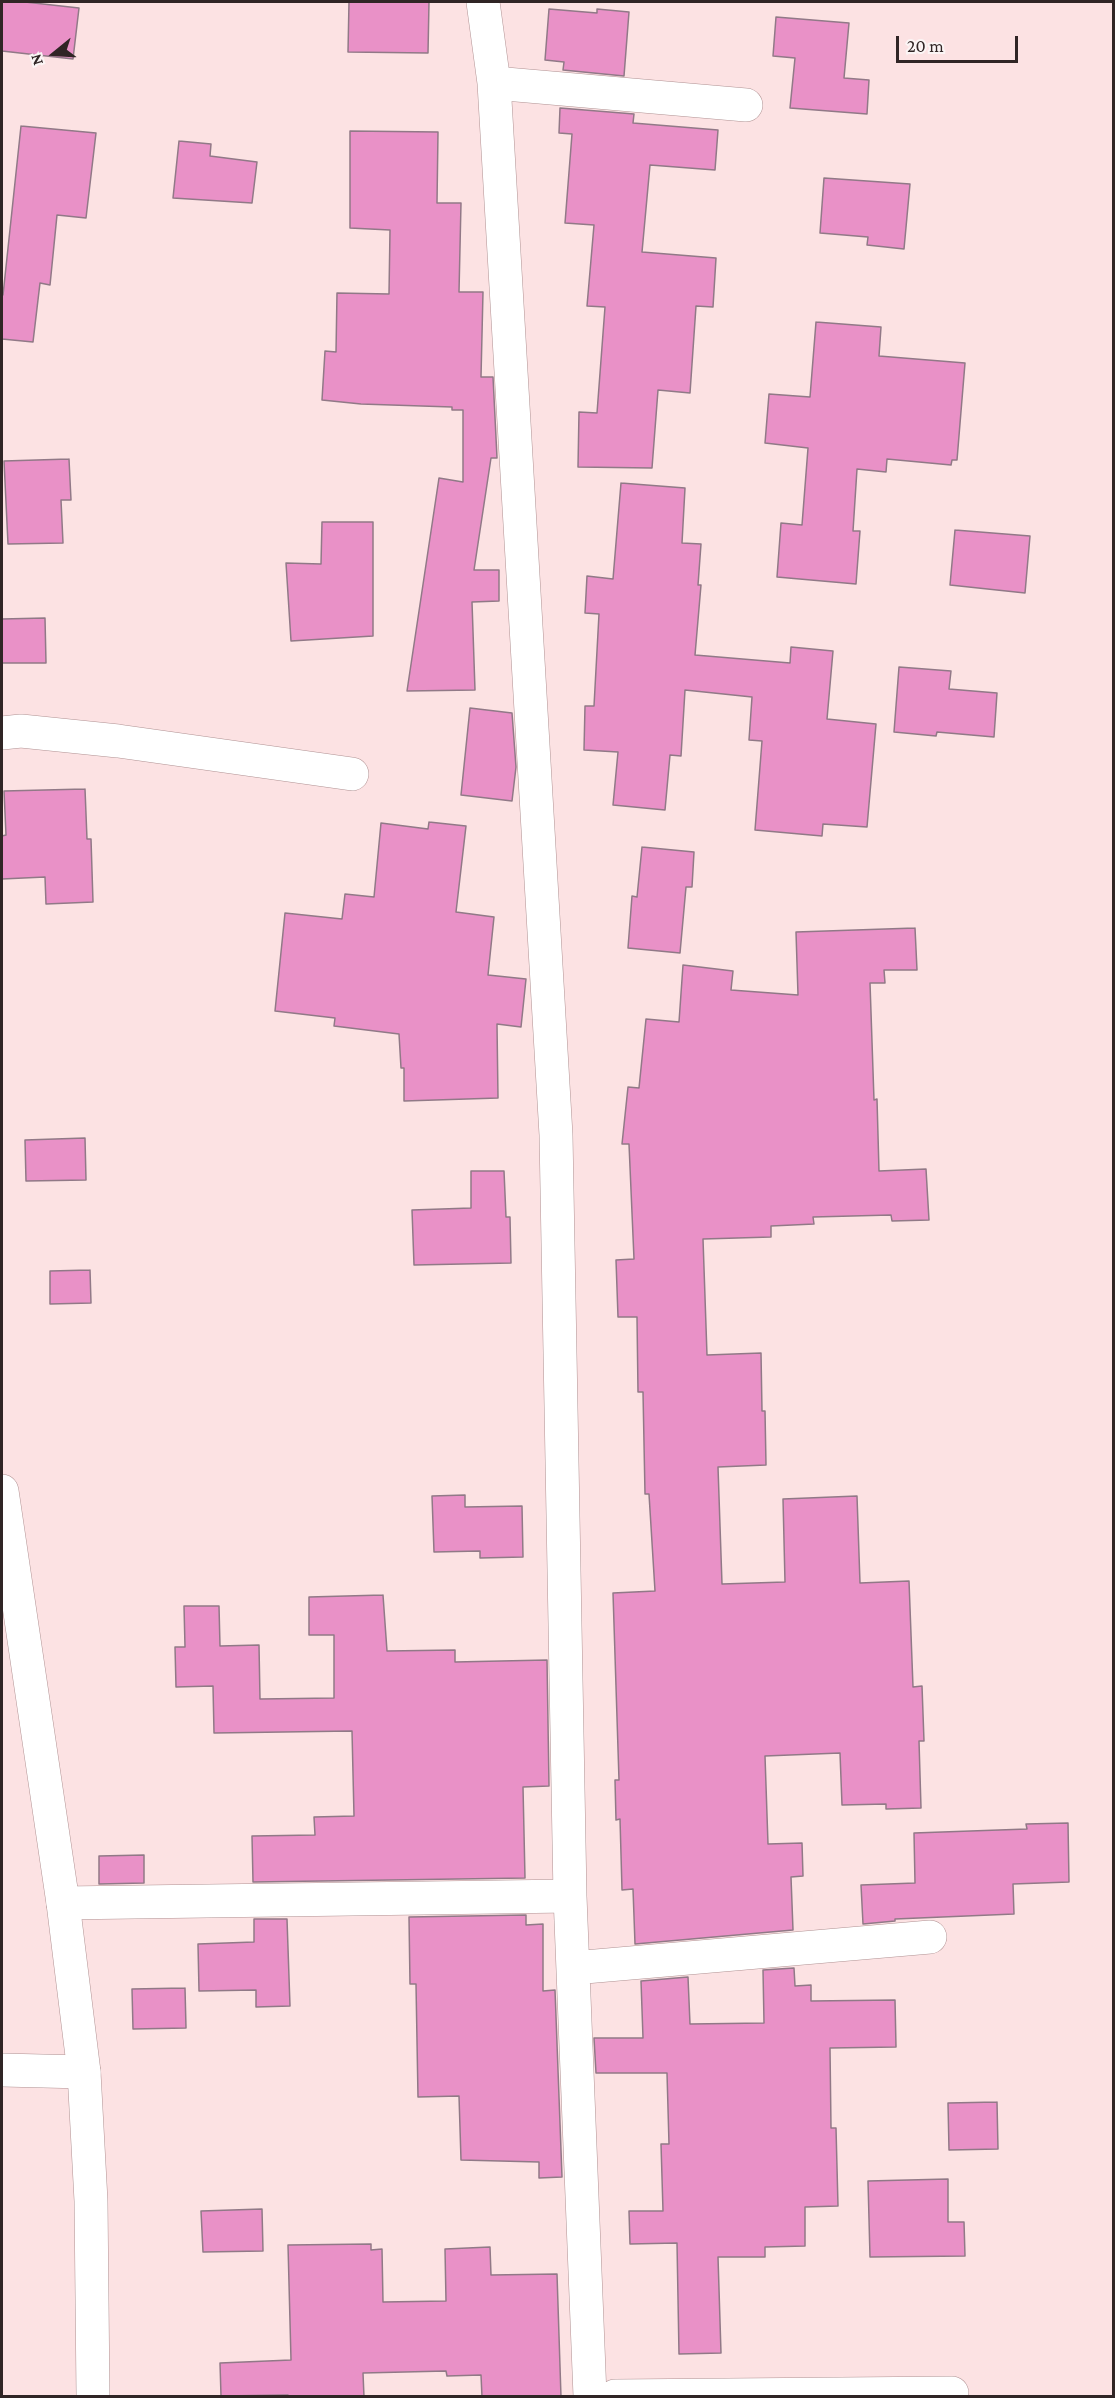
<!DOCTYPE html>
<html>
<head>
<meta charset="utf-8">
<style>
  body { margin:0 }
  #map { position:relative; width:1115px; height:2398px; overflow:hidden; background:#fce2e3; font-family:"Crimson Pro",serif }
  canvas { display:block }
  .frame { position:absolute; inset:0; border:3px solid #302525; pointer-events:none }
  .north { position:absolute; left:24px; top:24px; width:60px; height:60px; -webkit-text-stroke:4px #fbf5f5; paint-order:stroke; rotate:252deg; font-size:16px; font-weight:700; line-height:24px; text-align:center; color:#302525 }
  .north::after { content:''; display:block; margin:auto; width:21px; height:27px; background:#302525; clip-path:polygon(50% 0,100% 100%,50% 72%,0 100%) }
  .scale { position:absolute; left:896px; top:36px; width:122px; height:27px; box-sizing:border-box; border:3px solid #302525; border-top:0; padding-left:8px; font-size:18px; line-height:21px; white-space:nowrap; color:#302525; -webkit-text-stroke:4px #fbf5f5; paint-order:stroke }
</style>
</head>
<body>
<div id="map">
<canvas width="1115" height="2398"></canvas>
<div class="frame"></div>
<div class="north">N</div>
<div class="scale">20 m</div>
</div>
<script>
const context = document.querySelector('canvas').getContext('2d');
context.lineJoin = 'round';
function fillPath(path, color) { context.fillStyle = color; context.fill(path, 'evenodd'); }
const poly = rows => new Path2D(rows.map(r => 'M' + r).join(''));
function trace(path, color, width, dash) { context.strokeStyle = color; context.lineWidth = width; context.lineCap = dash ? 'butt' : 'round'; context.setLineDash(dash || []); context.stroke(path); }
const building = poly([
  [2,2,25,2,79,8,73,59,2,51,2,2],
  [349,2,429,2,428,53,348,52,349,2],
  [549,9,597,13,597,9,629,12,624,76,563,70,564,62,545,60,549,9],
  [776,17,849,23,844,78,869,80,867,114,790,108,795,58,773,56,776,17],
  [560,108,634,114,633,123,718,130,715,170,650,165,642,252,716,258,713,307,696,306,690,393,658,390,652,468,578,467,579,412,597,413,605,307,587,306,594,225,565,223,572,134,559,133,560,108],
  [21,126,96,133,86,218,57,215,50,285,40,283,33,342,2,339,2,295,3,295,21,126],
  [350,131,438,132,437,203,461,203,459,292,483,292,481,377,493,377,497,458,491,458,474,570,499,570,499,601,472,602,475,690,407,691,439,478,463,482,463,410,452,410,452,407,361,404,322,400,325,351,336,352,337,293,389,294,390,230,350,228,350,131],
  [179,141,211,144,210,156,257,162,252,203,173,198,179,141],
  [824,178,910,184,904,249,867,245,868,237,820,233,824,178],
  [816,322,881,327,879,356,965,363,957,460,952,460,951,465,887,459,886,472,857,469,853,531,860,531,856,584,777,577,781,523,802,525,808,448,765,443,769,394,810,397,816,322],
  [69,459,71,500,61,500,63,543,8,544,4,461,69,459],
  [621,483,685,488,682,543,701,544,698,585,701,585,695,655,790,663,791,647,833,651,827,719,876,724,867,827,823,824,822,836,755,830,762,741,749,740,752,697,685,690,681,756,670,755,665,810,613,805,618,752,584,750,585,706,594,706,599,614,585,613,587,576,613,579,621,483],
  [322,522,373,522,373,636,291,641,286,563,321,564,322,522],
  [955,530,1030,536,1025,593,950,585,955,530],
  [45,618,46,663,2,663,2,619,45,618],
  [899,667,951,671,949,689,997,693,994,737,937,732,936,736,894,732,899,667],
  [470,708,512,713,516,767,512,801,461,795,470,708],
  [85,789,87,839,91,839,93,902,46,904,45,877,2,879,2,836,6,835,4,791,85,789],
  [429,822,466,826,456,912,494,917,488,975,526,979,521,1027,497,1024,498,1098,404,1101,404,1068,401,1068,399,1034,334,1026,335,1018,275,1011,285,913,342,919,345,894,374,897,381,823,428,829,429,822],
  [642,847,694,852,692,887,686,887,680,953,628,948,632,896,637,897,642,847],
  [915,928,917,970,884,970,885,983,870,983,874,1100,877,1099,879,1171,926,1169,929,1220,892,1221,891,1215,813,1217,814,1224,771,1226,771,1237,703,1239,707,1355,761,1353,762,1411,765,1411,766,1465,718,1467,722,1584,785,1582,783,1499,857,1496,860,1583,909,1581,913,1687,922,1686,924,1741,919,1741,921,1808,886,1809,886,1804,842,1805,840,1753,765,1756,768,1844,802,1843,803,1876,791,1877,793,1930,635,1944,633,1889,622,1890,620,1819,616,1820,615,1780,619,1780,613,1593,655,1591,649,1494,645,1494,643,1392,638,1392,637,1317,618,1317,616,1260,634,1259,629,1144,622,1144,628,1087,639,1088,646,1019,679,1022,683,965,733,971,731,990,798,995,796,932,915,928],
  [85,1138,86,1180,26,1181,25,1140,85,1138],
  [471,1171,504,1171,506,1217,510,1217,511,1263,414,1265,412,1210,471,1208,471,1171],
  [90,1270,91,1303,50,1304,50,1271,90,1270],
  [465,1495,465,1507,522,1506,523,1557,480,1558,480,1551,434,1552,432,1496,465,1495],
  [383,1595,387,1651,455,1650,455,1662,547,1660,549,1786,523,1787,525,1878,253,1882,252,1836,315,1835,314,1817,354,1816,352,1731,214,1733,213,1686,176,1687,175,1647,185,1647,184,1606,219,1606,220,1646,259,1645,260,1699,334,1698,334,1635,309,1635,309,1597,383,1595],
  [1068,1823,1069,1882,1013,1884,1014,1914,895,1919,895,1921,863,1924,861,1885,915,1883,914,1833,1027,1829,1026,1824,1068,1823],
  [144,1855,144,1883,99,1884,99,1856,144,1855],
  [526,1915,526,1925,543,1924,543,1991,555,1990,562,2177,539,2178,539,2162,461,2160,459,2096,418,2097,416,1984,410,1984,409,1917,526,1915],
  [254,1919,287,1919,290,2006,256,2007,256,1990,199,1991,198,1944,254,1942,254,1919],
  [794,1968,795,1986,811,1985,811,2001,895,2000,896,2047,830,2048,831,2128,836,2128,838,2206,805,2207,805,2246,765,2247,765,2257,718,2257,721,2353,679,2354,677,2243,630,2244,629,2211,663,2211,661,2144,669,2144,667,2073,596,2073,594,2038,643,2038,641,1981,688,1977,690,2024,764,2023,763,1970,794,1968],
  [185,1988,186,2028,133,2029,132,1989,185,1988],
  [997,2102,998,2149,949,2150,948,2103,997,2102],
  [948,2179,948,2222,964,2222,965,2256,870,2257,868,2181,948,2179],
  [262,2209,263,2251,203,2252,201,2211,262,2209],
  [371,2244,371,2250,382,2249,383,2302,446,2301,445,2249,490,2247,491,2275,557,2274,561,2397,482,2397,481,2375,447,2376,446,2371,363,2373,364,2397,288,2397,288,2395,221,2396,220,2363,291,2360,288,2245,371,2244]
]);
const street = poly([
  [483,2,494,83,556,1135,570,1896,590,2396],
  [494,83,746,105],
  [2,733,21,731,118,741,352,774],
  [63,1903,570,1896],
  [573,1968,930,1937],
  [2,2070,84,2072],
  [615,2396,952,2393]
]);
const secondary = poly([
  [2,1491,63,1903,84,2072,91,2201,93,2396]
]);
fillPath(building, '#e991c7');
trace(building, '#917987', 1.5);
trace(street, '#b09293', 34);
trace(secondary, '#b09293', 34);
trace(street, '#fff', 33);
trace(secondary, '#fff', 33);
</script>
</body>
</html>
